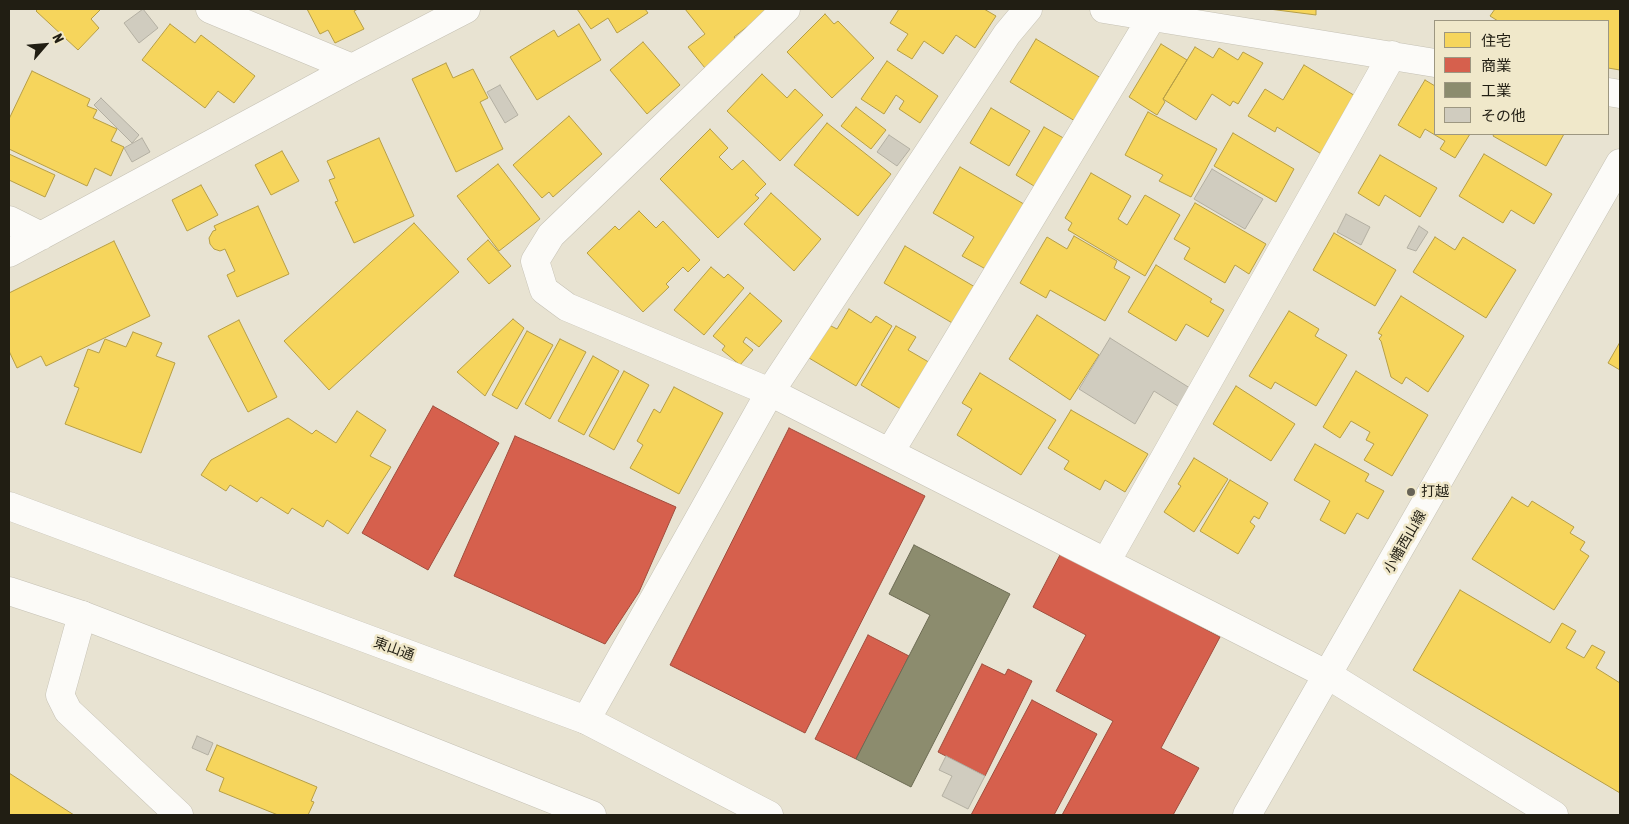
<!DOCTYPE html>
<html>
<head>
<meta charset="utf-8">
<style>
  body { margin:0 }
  #map { position:relative; width:1629px; height:824px; overflow:hidden; background:#e8e3d2; font-family:"Asap Condensed","Noto Sans JP",sans-serif }
  canvas { display:block }
  .frame { position:absolute; inset:0; border:10px solid #211e13; pointer-events:none }
  .legend { position:absolute; left:1434px; top:20px; width:175px; height:115px; box-sizing:border-box; background:#f0e8ca; border:1px solid #9d9781; margin:0; padding:6px 9px; list-style:none; font-size:15px; color:#211e13 }
  .legend li { display:flex; align-items:center; gap:10px; height:25px }
  .legend b { width:25px; border:1px solid #9d9781 }
  .north { position:absolute; left:20px; top:20px; width:50px; height:50px; -webkit-text-stroke:4px #f0e8ca; paint-order:stroke; rotate:63deg; font-size:14px; font-weight:700; line-height:20px; text-align:center; color:#211e13 }
  .north::after { content:''; display:block; margin:auto; width:18px; height:22px; background:#211e13; clip-path:polygon(50% 0,100% 100%,50% 72%,0 100%) }
</style>
</head>
<body>
<div id="map">
<canvas width="1629" height="824"></canvas>
<div class="frame"></div>
<ul class="legend">
<li><b style="height:14px;background:#f6d55c"></b>住宅</li>
<li><b style="height:14px;background:#d6604d"></b>商業</li>
<li><b style="height:14px;background:#8c8c6e"></b>工業</li>
<li><b style="height:14px;background:#d0ccbf"></b>その他</li>
</ul>
<div class="north">N</div>
</div>
<script>
const context = document.querySelector('canvas').getContext('2d');
context.lineJoin = 'round';
function fillPath(path, color) { context.fillStyle = color; context.fill(path, 'evenodd'); }
const poly = rows => new Path2D(rows.map(r => 'M' + r).join(''));
function trace(path, color, width, dash) { context.strokeStyle = color; context.lineWidth = width; context.lineCap = dash ? 'butt' : 'round'; context.setLineDash(dash || []); context.stroke(path); }
function drawText(font, color, halo, rows, align = 'center') {
  context.font = font + ' "Asap Condensed","Noto Sans JP",sans-serif'; context.lineWidth = 5; context.setLineDash([]); context.textBaseline = 'middle'; context.strokeStyle = halo; context.fillStyle = color; for (const [text, x, y, turn = 0] of rows) {
    context.save(); context.translate(x, y); context.rotate((+turn || 0) * Math.PI / 180); context.textAlign = isNaN(turn) ? turn : align; if (halo) context.strokeText(text, 0, 0); context.fillText(text, 0, 0); context.restore();
  }
}
const homes = poly([
  [38,9,101,9,91,19,99,28,78,50,36,11,38,9],
  [307,9,358,9,354,11,364,29,335,43,328,30,320,34,307,9],
  [577,9,645,9,648,13,617,33,608,18,591,29,577,9],
  [685,9,770,9,734,37,738,42,705,68,688,47,705,34,685,9],
  [899,9,984,9,996,16,975,48,956,35,943,54,924,41,912,59,897,50,908,34,890,23,899,9],
  [1269,9,1316,9,1316,15,1269,9],
  [1495,9,1620,9,1620,70,1608,68,1608,21,1498,21,1490,16,1495,9],
  [825,14,834,24,838,21,874,58,832,98,787,52,825,14],
  [170,24,195,43,201,35,255,76,234,103,218,91,205,108,142,60,170,24],
  [579,24,601,60,537,100,510,57,554,30,558,37,579,24],
  [1036,39,1106,81,1080,124,1010,82,1036,39],
  [643,42,680,85,647,114,610,70,643,42],
  [1161,44,1187,60,1163,99,1165,102,1157,115,1129,97,1161,44],
  [1195,47,1213,58,1219,48,1238,60,1243,52,1263,63,1238,104,1233,101,1230,106,1212,94,1196,120,1163,99,1195,47],
  [887,61,938,96,920,123,899,109,904,101,896,95,884,114,861,99,887,61],
  [446,63,453,78,473,69,488,98,480,102,503,149,456,172,412,79,446,63],
  [1304,65,1357,97,1323,155,1277,127,1275,132,1248,116,1265,89,1283,100,1304,65],
  [32,71,90,99,87,106,97,110,93,118,117,129,111,141,124,147,111,176,95,168,87,186,9,149,9,119,32,71],
  [762,74,787,98,795,89,823,115,780,161,727,111,762,74],
  [1425,80,1435,86,1435,134,1470,134,1455,158,1440,149,1445,141,1425,129,1420,138,1398,125,1425,80],
  [856,107,886,130,871,149,841,126,856,107],
  [991,108,1030,131,1009,166,970,143,991,108],
  [1148,112,1217,149,1191,197,1159,181,1163,175,1125,155,1148,112],
  [569,116,602,154,553,197,549,192,542,198,513,165,569,116],
  [827,123,891,174,858,216,794,165,827,123],
  [1044,127,1067,140,1039,189,1016,175,1044,127],
  [710,129,728,148,719,157,732,170,743,160,766,184,755,195,759,198,718,238,660,179,710,129],
  [1233,133,1294,169,1276,202,1214,166,1233,133],
  [1494,134,1564,134,1546,166,1493,136,1494,134],
  [379,138,414,216,354,243,335,202,338,201,329,180,335,178,327,161,379,138],
  [282,151,299,181,271,195,255,165,282,151],
  [9,154,55,175,45,197,9,180,9,154],
  [1484,154,1552,194,1534,224,1511,210,1503,223,1459,196,1484,154],
  [1380,155,1437,188,1420,217,1385,195,1379,206,1358,193,1380,155],
  [498,164,540,219,499,251,457,196,498,164],
  [960,167,1029,207,991,272,962,256,974,237,933,213,960,167],
  [1091,173,1131,196,1118,219,1127,225,1145,195,1180,215,1145,276,1068,230,1072,223,1065,218,1091,173],
  [201,185,218,215,187,231,172,200,201,185],
  [771,193,821,239,794,271,744,224,771,193],
  [1195,203,1266,244,1249,274,1235,265,1225,283,1184,259,1190,248,1174,239,1195,203],
  [258,206,289,274,237,297,227,275,235,271,225,249,220,251,214,249,210,244,209,238,213,231,216,230,214,226,258,206],
  [639,211,656,228,663,221,700,260,688,272,683,267,666,284,669,287,643,312,587,253,615,226,619,230,639,211],
  [414,223,459,272,329,390,284,341,414,223],
  [1334,233,1396,270,1375,306,1313,270,1334,233],
  [1074,236,1117,261,1114,268,1130,277,1105,321,1050,290,1046,298,1020,283,1047,237,1067,249,1074,236],
  [1435,237,1455,250,1463,237,1516,270,1486,318,1413,272,1435,237],
  [488,240,511,266,489,284,467,259,488,240],
  [114,241,150,316,46,366,41,356,17,368,9,351,9,293,114,241],
  [905,246,975,287,954,324,884,283,905,246],
  [1156,265,1212,299,1210,302,1224,310,1208,337,1186,324,1176,341,1128,312,1156,265],
  [711,267,724,278,728,274,744,288,704,335,674,310,711,267],
  [750,293,782,321,759,347,746,337,743,342,753,350,740,365,722,350,725,346,713,336,750,293],
  [1401,296,1464,336,1428,392,1406,377,1402,384,1391,377,1381,341,1379,339,1382,335,1378,333,1401,296],
  [849,309,871,323,876,316,892,326,856,386,809,358,829,325,837,329,849,309],
  [1289,311,1319,329,1315,336,1347,355,1316,406,1275,382,1271,389,1249,376,1289,311],
  [1037,315,1099,355,1070,400,1009,359,1037,315],
  [513,319,524,328,485,396,457,372,513,319],
  [239,320,277,397,248,412,208,336,239,320],
  [896,326,916,337,908,350,932,364,904,411,861,385,896,326],
  [527,331,553,345,517,409,492,395,527,331],
  [133,332,162,343,156,356,175,363,141,453,65,424,79,388,74,386,88,349,99,353,105,339,126,347,133,332],
  [560,339,586,352,550,419,525,404,560,339],
  [1620,342,1620,370,1608,363,1620,342],
  [593,356,619,371,584,435,558,421,593,356],
  [624,371,649,385,614,450,589,436,624,371],
  [1356,371,1428,415,1392,476,1364,460,1374,444,1366,440,1370,432,1351,421,1340,438,1323,427,1356,371],
  [980,373,1056,420,1021,475,957,435,972,409,962,403,980,373],
  [1236,386,1295,424,1271,461,1213,424,1236,386],
  [674,387,723,413,679,494,630,468,643,445,637,441,654,409,660,413,674,387],
  [1071,410,1148,454,1125,492,1105,480,1100,490,1064,469,1069,461,1048,448,1071,410],
  [357,411,386,430,370,456,391,467,348,534,327,520,323,527,292,508,288,514,261,497,257,502,230,485,226,491,201,475,211,460,288,418,312,434,316,430,336,443,357,411],
  [1315,444,1369,474,1365,481,1384,491,1368,519,1357,513,1345,534,1320,520,1330,501,1294,480,1315,444],
  [1194,458,1228,479,1194,532,1164,512,1181,486,1178,484,1194,458],
  [1230,480,1268,503,1259,519,1254,516,1250,522,1255,526,1238,554,1200,531,1230,480],
  [1512,497,1528,507,1532,501,1574,527,1570,533,1585,542,1580,550,1589,556,1554,610,1472,559,1512,497],
  [1460,590,1550,643,1562,623,1576,631,1566,648,1584,658,1592,645,1605,652,1596,668,1620,683,1620,793,1413,670,1460,590],
  [217,745,317,787,311,801,314,802,308,815,278,815,219,791,224,778,206,770,217,745],
  [9,773,74,815,9,815,9,773]
]);
const shops = poly([
  [433,406,499,443,428,570,362,533,433,406],
  [789,428,925,496,805,733,670,665,789,428],
  [515,436,676,507,639,592,605,644,454,576,515,436],
  [1061,553,1220,637,1161,748,1199,768,1173,815,1062,815,1113,721,1056,691,1086,635,1033,607,1061,553],
  [868,635,909,656,856,759,815,739,868,635],
  [982,664,1005,675,1008,669,1032,681,985,776,938,752,982,664],
  [1032,700,1097,734,1054,815,971,815,1032,700]
]);
const industry = poly([
  [914,545,1010,594,911,787,856,759,930,615,889,594,914,545]
]);
const building = poly([
  [143,9,158,28,139,43,124,23,143,9],
  [500,85,518,115,505,123,487,92,500,85],
  [101,98,139,135,132,143,94,105,101,98],
  [889,135,910,149,897,166,877,152,889,135],
  [142,138,150,152,132,162,124,148,142,138],
  [1212,169,1263,199,1245,229,1194,199,1212,169],
  [1346,214,1370,227,1361,245,1337,232,1346,214],
  [1419,226,1428,232,1416,251,1407,248,1419,226],
  [1110,338,1193,390,1181,408,1154,391,1135,424,1079,389,1110,338],
  [197,736,213,743,208,755,192,748,197,736],
  [946,756,985,776,968,809,942,796,952,776,939,770,946,756]
]);
const minor = poly([
  [210,9,352,68],
  [786,9,551,235,535,261,544,290,567,307,770,392,1328,675,1554,815],
  [1104,9,1435,63],
  [1608,92,1620,94],
  [9,220,41,236],
  [9,253,352,68,466,9],
  [890,452,1152,17],
  [1106,562,1392,55],
  [82,615,60,695,68,711,179,815],
  [586,720,770,392,1007,34,1028,9]
]);
const tertiary = poly([
  [1247,815,1620,163]
]);
const primary = poly([
  [9,506,586,720,769,815],
  [9,591,82,615,318,706,592,815]
]);
const markers = [
  [1411,492,5,"#676356"]
];
const poiNames = [
  ["打越",1421,492]
];
const streetNames = [
  ["小幡西山線",1405,542,-60],
  ["東山通",394,649,20]
];
fillPath(homes, '#f6d55c');
trace(homes, '#b69e46', 1);
fillPath(shops, '#d6604d');
trace(shops, '#a04c3c', 1);
fillPath(industry, '#8c8c6e');
trace(industry, '#6c6b53', 1);
fillPath(building, '#d0ccbf');
trace(building, '#b3afa2', 1);
trace(minor, '#c5c1b4', 29);
trace(tertiary, '#c5c1b4', 29);
trace(primary, '#c5c1b4', 29);
trace(minor, '#fcfbf8', 28);
trace(tertiary, '#fcfbf8', 28);
trace(primary, '#fcfbf8', 28);
for (const [x, y, r, color] of markers) { const dot = new Path2D(); dot.arc(x, y, r, 0, 2 * Math.PI); context.fillStyle = color; context.fill(dot); trace(dot, '#f0e8ca', 2); }
drawText('14px', '#211e13', '#f0e8ca', poiNames, 'left');
drawText('14px', '#211e13', '#f0e8ca', streetNames);
</script>
</body>
</html>
